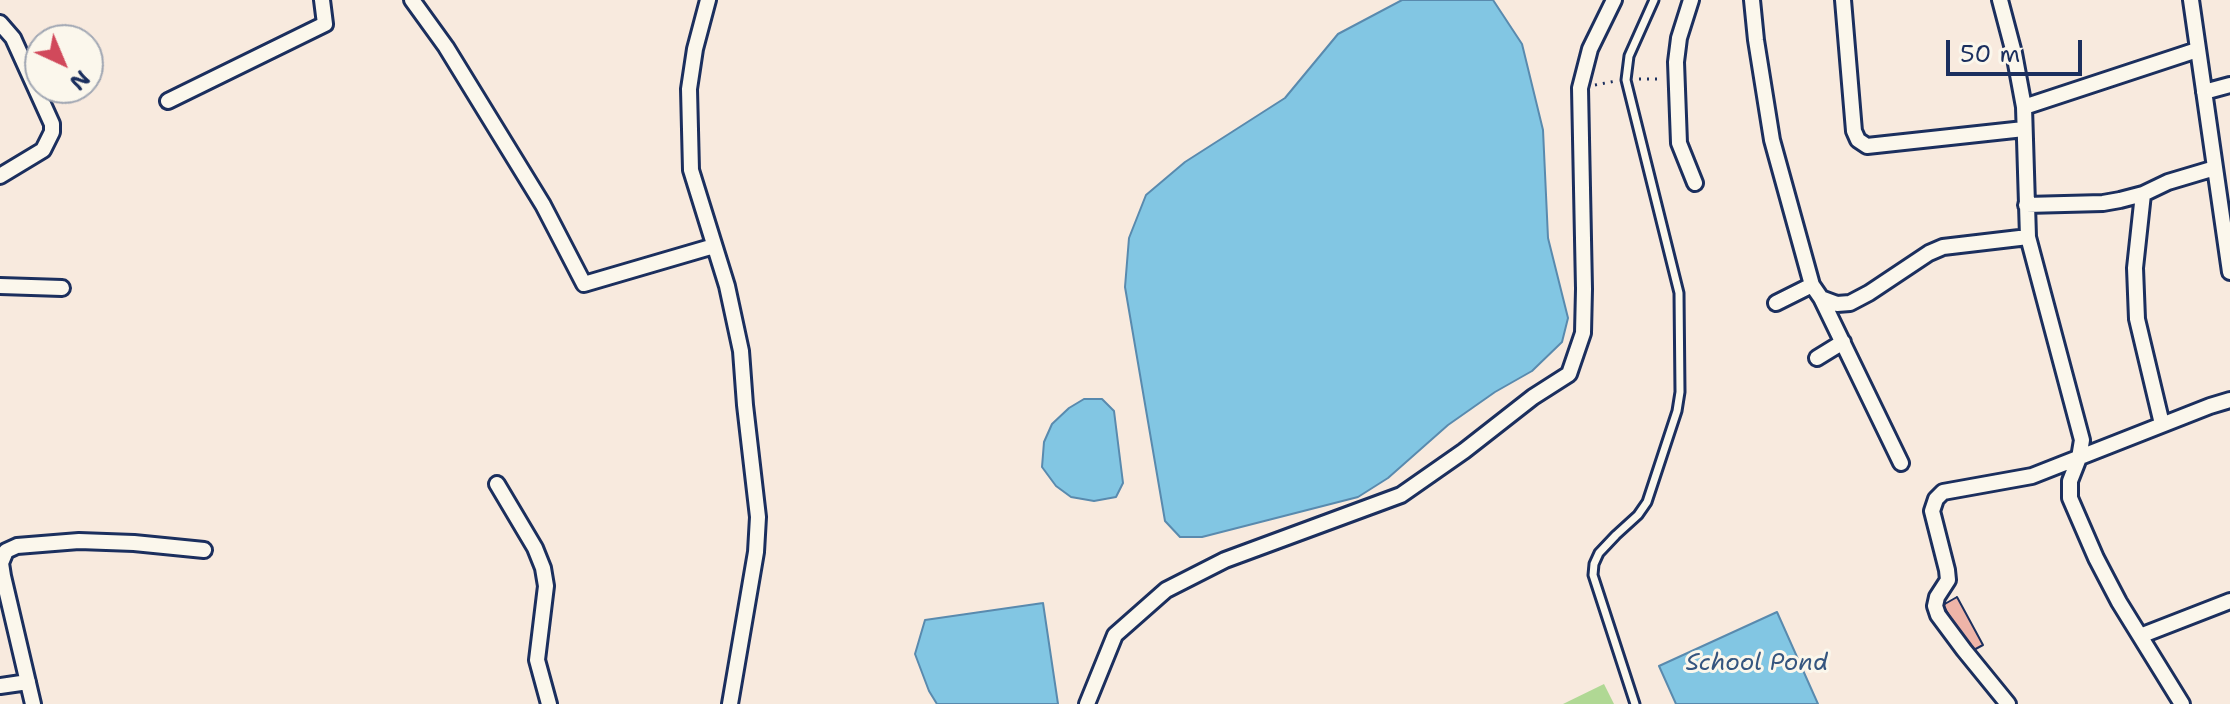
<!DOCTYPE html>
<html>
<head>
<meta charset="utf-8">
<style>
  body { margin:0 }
  #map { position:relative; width:2230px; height:704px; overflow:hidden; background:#f8eade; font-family:"Shantell Sans",sans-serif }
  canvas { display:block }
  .north { position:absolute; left:24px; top:24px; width:80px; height:80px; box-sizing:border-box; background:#fbf7ec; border:2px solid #a1a7b3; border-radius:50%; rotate:136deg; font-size:22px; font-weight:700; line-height:32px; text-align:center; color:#1b2f5e }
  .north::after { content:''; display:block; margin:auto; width:28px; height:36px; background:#d1495b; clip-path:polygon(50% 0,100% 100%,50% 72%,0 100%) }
  .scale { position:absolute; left:1946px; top:40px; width:136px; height:36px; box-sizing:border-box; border:4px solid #1b2f5e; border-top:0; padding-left:10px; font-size:24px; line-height:28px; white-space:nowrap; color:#1b2f5e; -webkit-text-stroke:6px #fbf7ec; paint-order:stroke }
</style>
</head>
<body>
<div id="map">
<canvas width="2230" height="704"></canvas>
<div class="north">N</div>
<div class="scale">50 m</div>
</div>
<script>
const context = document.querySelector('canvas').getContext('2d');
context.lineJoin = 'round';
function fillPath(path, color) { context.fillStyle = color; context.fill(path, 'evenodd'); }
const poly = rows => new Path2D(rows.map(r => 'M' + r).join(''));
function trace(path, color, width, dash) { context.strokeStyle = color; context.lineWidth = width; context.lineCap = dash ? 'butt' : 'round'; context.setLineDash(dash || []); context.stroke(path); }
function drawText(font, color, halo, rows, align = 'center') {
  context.font = font + ' "Shantell Sans",sans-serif'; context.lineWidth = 6; context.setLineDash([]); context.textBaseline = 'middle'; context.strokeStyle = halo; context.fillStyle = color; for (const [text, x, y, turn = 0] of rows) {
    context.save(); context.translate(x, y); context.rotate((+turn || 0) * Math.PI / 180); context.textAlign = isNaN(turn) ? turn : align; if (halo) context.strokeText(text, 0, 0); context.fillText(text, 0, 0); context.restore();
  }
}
const green = poly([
  [1604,684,1614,704,1563,704]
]);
const water = poly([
  [1402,0,1493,0,1522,44,1543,130,1548,238,1568,318,1562,342,1532,371,1495,392,1448,425,1388,478,1358,497,1202,537,1180,537,1165,521,1125,287,1129,238,1146,195,1185,162,1285,98,1338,34,1402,0],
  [1084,399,1102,399,1114,411,1123,483,1116,497,1094,501,1071,497,1056,486,1042,467,1044,442,1052,424,1069,408,1084,399],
  [1043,603,1058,704,937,704,929,691,915,654,925,620,1043,603],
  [1777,612,1818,704,1676,704,1659,666,1777,612]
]);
const building = poly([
  [1957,597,1983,645,1970,652,1943,605,1957,597]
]);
const path = poly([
  [1639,79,1659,79],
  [1595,85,1616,81]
]);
const lane = poly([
  [1635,704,1593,575,1594,564,1599,553,1616,535,1638,515,1647,502,1677,411,1680,392,1679,293,1626,80,1629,56,1654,0]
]);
const street = poly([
  [412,0,446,47,543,205,584,284,714,246],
  [708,0,695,49,689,89,691,170,727,286,741,351,745,405,758,517,756,552,730,704],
  [1691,0,1679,38,1676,62,1679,143,1695,183],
  [1752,0,1756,40,1772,140,1812,285,1821,298,1837,304,1850,303,1869,293,1929,253,1943,247,2028,237],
  [1843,0,1854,131,1858,140,1867,146,2024,129],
  [2000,0,2014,53,2024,107,2028,237,2082,440,2079,458,2070,481,2070,498,2096,558,2119,602,2182,704],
  [2191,0,2230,272],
  [0,23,13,38,52,124,52,132,43,150,0,176],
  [2204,92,2230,85],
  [168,101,325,24,322,0],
  [2024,107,2197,50],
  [2143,194,2135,268,2137,319,2162,424],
  [2026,205,2103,203,2120,200,2143,194,2168,182,2215,168],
  [0,286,62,288],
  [1821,298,1901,463],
  [1776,303,1812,285],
  [1817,358,1843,342],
  [497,484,535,548,543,568,546,586,537,660,549,704],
  [2140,636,2230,601],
  [0,686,28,682],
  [33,704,3,576,1,563,6,551,17,546,79,541,134,543,204,550],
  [1087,704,1115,635,1166,590,1225,560,1401,495,1464,451,1533,397,1569,374,1583,333,1584,289,1580,88,1590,49,1614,0],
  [2008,704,1964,650,1938,615,1935,606,1937,597,1948,580,1947,570,1932,511,1936,499,1943,492,2032,476,2210,406,2230,400]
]);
const waterNames = [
  ["School Pond",1757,664]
];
fillPath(green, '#b0d894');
fillPath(water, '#82c6e3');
trace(water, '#598aae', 2);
fillPath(building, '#eeb4a8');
trace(building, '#1b2f5e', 2);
trace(lane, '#1b2f5e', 13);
trace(street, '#1b2f5e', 20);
trace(path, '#1b2f5e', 3, [2, 6]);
trace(lane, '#fbf7ec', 7);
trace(street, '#fbf7ec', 14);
drawText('italic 24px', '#35557f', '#fbf7ec', waterNames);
</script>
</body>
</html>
